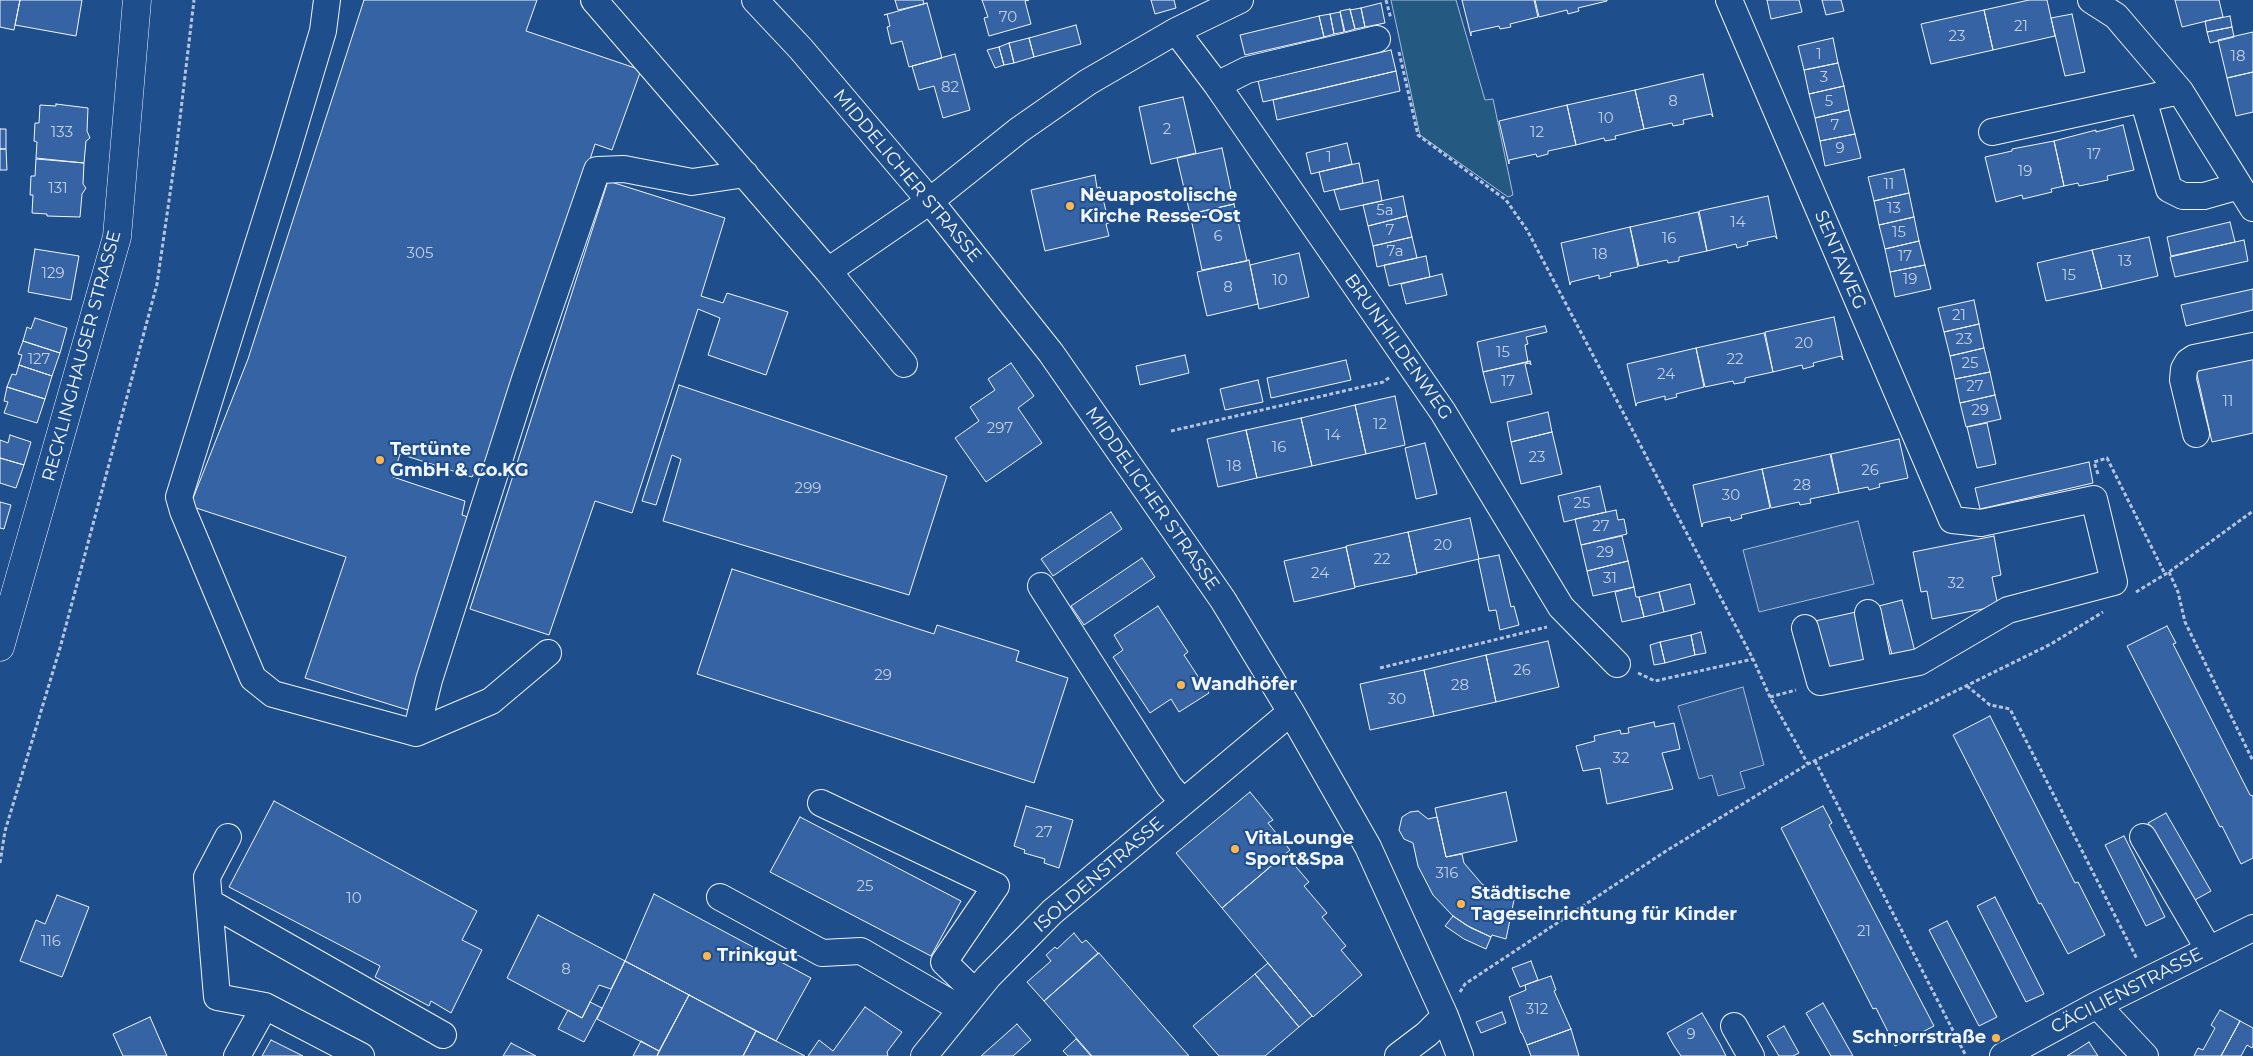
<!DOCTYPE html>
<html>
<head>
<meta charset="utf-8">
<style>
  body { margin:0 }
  canvas { display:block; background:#1f4e8c }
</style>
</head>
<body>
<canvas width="2253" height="1056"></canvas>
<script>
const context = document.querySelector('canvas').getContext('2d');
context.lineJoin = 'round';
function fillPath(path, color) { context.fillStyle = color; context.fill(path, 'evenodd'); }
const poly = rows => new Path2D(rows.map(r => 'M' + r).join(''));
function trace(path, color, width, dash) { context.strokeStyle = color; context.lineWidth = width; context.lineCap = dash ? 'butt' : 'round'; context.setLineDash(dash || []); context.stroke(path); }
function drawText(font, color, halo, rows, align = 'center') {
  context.font = font + ' Montserrat,sans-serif'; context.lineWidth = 4; context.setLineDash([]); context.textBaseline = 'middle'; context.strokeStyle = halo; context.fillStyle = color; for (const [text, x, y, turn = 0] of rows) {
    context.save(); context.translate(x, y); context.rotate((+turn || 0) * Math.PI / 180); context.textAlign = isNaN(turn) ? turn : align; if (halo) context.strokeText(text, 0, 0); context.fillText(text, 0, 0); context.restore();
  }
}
const green = poly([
  [1391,0,1456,0,1485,100,1493,99,1513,195,1508,197,1420,135,1391,0]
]);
const parking = poly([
  [1858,521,1874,584,1759,612,1743,550,1858,521],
  [1743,687,1764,765,1740,772,1745,788,1718,796,1712,775,1699,779,1678,706,1743,687]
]);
const building = poly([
  [0,0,20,0,14,30,0,27,0,0],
  [20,0,82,0,76,36,15,25,20,0],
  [364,0,537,0,526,31,641,70,612,150,595,144,490,467,479,464,472,477,400,454,393,477,465,501,462,515,474,519,411,711,305,678,346,557,190,506,248,359,364,0],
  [895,0,923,0,924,4,898,10,895,0],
  [982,0,1029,0,1025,1,1031,24,989,36,984,18,988,17,982,0],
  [1151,0,1174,0,1176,8,1155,14,1151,0],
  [1462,0,1534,0,1538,17,1510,24,1511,27,1500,29,1499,26,1471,32,1471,36,1462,0],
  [1535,0,1607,0,1607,1,1578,8,1579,11,1568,14,1567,10,1539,17,1535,0],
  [1767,0,1799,0,1802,12,1771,19,1767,0],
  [1822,0,1841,0,1844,11,1826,15,1822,0],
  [2029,0,2047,0,2055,36,1993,50,1984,10,2029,0],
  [2175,0,2219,0,2223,17,2182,27,2175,0],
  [927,3,942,58,909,67,902,41,891,44,887,27,890,26,887,14,884,15,927,3],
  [1381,3,1385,23,1365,27,1361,8,1381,3],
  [1361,8,1365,27,1355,29,1350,10,1361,8],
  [1350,9,1355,29,1345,32,1340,11,1350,9],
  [1984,10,1993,50,1931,64,1921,24,1984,10],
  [1340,12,1344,32,1334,34,1330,14,1340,12],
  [1330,14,1334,34,1324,37,1319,16,1330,14],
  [2072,14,2085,72,2065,76,2051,18,2072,14],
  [1319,16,1324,37,1245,55,1240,35,1319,16],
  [2230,16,2232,27,2207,32,2205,21,2230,16],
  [1076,25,1081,44,1034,57,1029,38,1076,25],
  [2232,27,2234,37,2210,43,2207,32,2232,27],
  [2253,32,2253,72,2227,78,2218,40,2253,32],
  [1029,38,1034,57,1014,63,1009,43,1029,38],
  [1833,38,1838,63,1804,70,1798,46,1833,38],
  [1009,43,1014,63,1004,65,999,47,1009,43],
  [999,47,1004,65,995,68,987,50,999,47],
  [1391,50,1396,71,1263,102,1258,81,1391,50],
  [955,54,970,110,943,118,934,86,919,90,912,66,955,54],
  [1838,63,1844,86,1809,94,1804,70,1838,63],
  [1396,71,1400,91,1277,120,1273,100,1396,71],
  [2253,72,2253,112,2236,116,2227,78,2253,72],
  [1703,74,1713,117,1711,114,1683,120,1684,124,1673,126,1672,123,1644,129,1635,90,1703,74],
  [1844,86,1849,110,1815,118,1809,94,1844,86],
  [1635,90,1644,129,1615,136,1616,139,1605,141,1604,138,1576,145,1567,105,1635,90],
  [1183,97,1196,153,1151,164,1139,107,1183,97],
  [56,104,88,108,87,131,90,138,86,141,84,163,36,158,37,142,34,141,35,123,39,123,40,105,56,106,56,104],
  [1567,105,1576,145,1548,151,1548,154,1537,157,1536,154,1509,160,1509,164,1499,121,1567,105],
  [1849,110,1855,134,1820,141,1815,118,1849,110],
  [2123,125,2134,170,2107,176,2108,180,2079,186,2078,183,2064,186,2054,141,2096,130,2096,132,2123,125],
  [0,129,6,129,6,149,0,149,0,129],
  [1855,134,1861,158,1825,166,1820,141,1855,134],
  [2054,141,2064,186,2051,189,2052,192,2023,199,2022,195,1996,202,1985,157,2012,151,2012,149,2054,141],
  [1347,143,1352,164,1311,174,1306,153,1347,143],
  [1222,148,1234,204,1190,214,1177,158,1222,148],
  [0,149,6,149,7,170,0,170,0,149],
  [36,159,84,163,83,184,86,188,82,194,80,217,47,216,47,214,32,213,33,195,30,195,31,176,35,176,36,159],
  [1359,163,1363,183,1324,192,1319,172,1359,163],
  [1904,169,1909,193,1874,201,1868,177,1904,169],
  [1095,175,1097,188,1100,187,1109,223,1106,224,1109,236,1045,251,1031,190,1095,175],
  [1378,180,1382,201,1340,210,1334,190,1378,180],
  [608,181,725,218,701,296,723,303,727,293,788,312,766,375,708,355,720,318,698,309,632,513,595,501,549,635,470,609,608,181],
  [1909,193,1914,217,1879,225,1874,201,1909,193],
  [1403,196,1407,216,1368,226,1363,205,1403,196],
  [1768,196,1777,239,1775,236,1747,242,1748,245,1737,248,1736,244,1707,251,1699,211,1768,196],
  [1234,204,1247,261,1202,270,1190,214,1234,204],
  [1698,212,1707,251,1679,257,1679,261,1668,263,1667,260,1639,266,1630,227,1698,212],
  [1407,216,1412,237,1373,246,1368,226,1407,216],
  [1914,217,1919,241,1885,249,1879,225,1914,217],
  [2230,222,2235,242,2171,256,2167,237,2230,222],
  [1630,227,1638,267,1610,273,1611,276,1599,279,1599,275,1571,282,1570,285,1561,243,1630,227],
  [1412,237,1417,258,1377,267,1373,246,1412,237],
  [2149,237,2158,276,2102,289,2092,250,2149,237],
  [2244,240,2248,261,2175,277,2170,257,2244,240],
  [1919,241,1925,265,1890,272,1885,249,1919,241],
  [35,249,79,256,71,300,28,292,35,249],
  [2092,250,2102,289,2046,301,2037,263,2092,250],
  [1299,253,1309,297,1259,309,1250,265,1299,253],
  [1426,256,1430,277,1389,286,1384,265,1426,256],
  [1249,260,1258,304,1207,316,1197,272,1249,260],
  [1925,265,1931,289,1895,297,1890,272,1925,265],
  [1442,274,1447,295,1406,304,1401,284,1442,274],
  [2253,289,2253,310,2186,326,2181,305,2253,289],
  [1974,300,1979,324,1944,332,1938,308,1974,300],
  [1834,317,1843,360,1841,356,1813,363,1814,366,1803,369,1802,365,1773,372,1765,332,1834,317],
  [35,318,67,328,60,353,23,341,27,327,31,329,35,318],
  [1979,324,1984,348,1950,356,1944,332,1979,324],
  [1545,326,1547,332,1526,337,1528,344,1525,345,1528,362,1483,372,1477,342,1545,326],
  [1764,333,1773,372,1745,378,1745,382,1734,384,1733,381,1705,387,1696,348,1764,333],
  [23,341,60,353,52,376,19,365,22,355,18,354,23,341],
  [1696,348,1704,387,1676,394,1677,397,1665,400,1665,396,1637,403,1636,406,1627,364,1696,348],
  [1984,348,1990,372,1955,379,1950,356,1984,348],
  [1185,355,1189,373,1140,385,1136,366,1185,355],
  [2253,357,2253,433,2212,442,2196,370,2253,357],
  [1346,360,1351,380,1271,398,1267,378,1346,360],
  [1530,361,1531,365,1530,363,1525,364,1532,394,1491,403,1483,372,1530,361],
  [1011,363,1034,396,1018,408,1042,443,986,482,955,438,979,421,970,407,995,390,988,379,1011,363],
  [19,365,52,376,45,399,7,387,12,374,16,375,19,365],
  [1990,372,1995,395,1960,403,1955,379,1990,372],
  [1258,380,1263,402,1225,410,1220,389,1258,380],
  [679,385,947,476,909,595,663,521,681,459,672,455,656,505,642,501,679,385],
  [7,387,45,399,37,423,4,413,8,402,4,401,7,387],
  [1995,395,2001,419,1966,427,1960,403,1995,395],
  [1395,396,1405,445,1366,454,1355,405,1395,396],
  [1355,405,1366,454,1312,466,1301,418,1355,405],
  [1548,412,1552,432,1511,442,1507,422,1548,412],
  [1301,418,1312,466,1257,478,1246,430,1301,418],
  [1987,423,1996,464,1977,468,1967,427,1987,423],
  [1246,430,1257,478,1218,487,1207,439,1246,430],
  [1552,432,1562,474,1521,484,1511,442,1552,432],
  [10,435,31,442,24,465,0,458,0,440,8,443,10,435],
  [1899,439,1908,478,1879,484,1880,487,1869,490,1868,487,1839,493,1831,454,1899,439],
  [1425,443,1437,494,1416,499,1405,448,1425,443],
  [1830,454,1839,493,1810,499,1811,503,1800,505,1799,502,1771,508,1762,469,1830,454],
  [0,458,24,465,16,488,0,483,0,458],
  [2089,462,2093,483,1980,509,1975,488,2089,462],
  [1762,469,1770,508,1741,515,1742,518,1731,521,1730,517,1703,523,1702,527,1693,485,1762,469],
  [1600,486,1606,512,1564,522,1558,496,1600,486],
  [0,502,11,505,4,529,0,528,0,502],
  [1616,510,1618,520,1624,519,1627,534,1581,545,1575,519,1616,510],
  [1111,512,1122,529,1053,576,1041,559,1111,512],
  [1470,518,1479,559,1417,573,1408,532,1470,518],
  [1408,532,1417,574,1355,587,1346,546,1408,532],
  [1622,536,1628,561,1587,571,1581,545,1622,536],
  [1994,536,2001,575,1992,577,1998,606,1932,619,1927,591,1921,592,1913,552,1994,536],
  [1346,547,1355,588,1294,602,1284,561,1346,547],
  [1499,555,1511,607,1514,606,1519,625,1500,630,1496,610,1489,611,1478,559,1499,555],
  [1142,558,1155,577,1084,625,1071,606,1142,558],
  [1628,561,1634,587,1593,596,1587,571,1628,561],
  [732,569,934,634,937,625,1019,651,1016,661,1068,678,1034,783,697,674,732,569],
  [1690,584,1695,604,1664,612,1659,592,1690,584],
  [1634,587,1636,597,1639,597,1644,617,1622,622,1615,592,1634,587],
  [1659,592,1664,612,1644,617,1639,597,1659,592],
  [1902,600,1915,652,1893,658,1879,606,1902,600],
  [1158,606,1188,652,1184,655,1209,693,1179,712,1171,699,1150,713,1113,657,1123,650,1114,635,1158,606],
  [1856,612,1868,665,1827,675,1815,621,1856,612],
  [2167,626,2176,643,2173,644,2250,795,2253,796,2253,858,2241,864,2222,826,2220,827,2127,646,2167,626],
  [1701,632,1706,653,1695,655,1691,635,1701,632],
  [1691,635,1695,655,1665,663,1660,642,1691,635],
  [1548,641,1559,687,1496,702,1486,655,1548,641],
  [1660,642,1665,663,1654,665,1650,645,1660,642],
  [1486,655,1496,702,1434,716,1424,670,1486,655],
  [1424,670,1434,716,1370,730,1360,684,1424,670],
  [1990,716,2075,883,2078,882,2105,935,2068,954,2041,903,2039,904,1953,735,1990,716],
  [1654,722,1655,727,1674,723,1680,749,1662,753,1673,789,1607,804,1600,768,1583,771,1576,746,1595,741,1594,736,1620,730,1621,734,1629,733,1628,728,1654,722],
  [1250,792,1273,820,1268,823,1290,850,1222,908,1176,853,1250,792],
  [1506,792,1517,841,1446,857,1435,808,1506,792],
  [274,801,477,911,462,940,482,950,451,1013,431,1001,429,1006,375,977,380,966,229,887,274,801],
  [1026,806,1073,820,1059,868,1044,863,1045,859,1024,853,1025,850,1014,846,1026,806],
  [1823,806,1832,823,1829,825,1934,1026,1895,1046,1876,1008,1873,1009,1781,828,1823,806],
  [1418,811,1428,819,1437,817,1446,857,1462,854,1464,863,1482,884,1499,895,1514,900,1506,939,1492,935,1491,937,1466,925,1453,916,1433,895,1418,866,1413,843,1404,839,1399,830,1402,817,1410,812,1418,811],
  [2166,813,2211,891,2193,901,2148,823,2166,813],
  [800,817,961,901,931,956,770,872,800,817],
  [2124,836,2165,917,2146,926,2105,845,2124,836],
  [1285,854,1309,882,1304,886,1327,913,1322,917,1346,946,1341,950,1362,975,1313,1017,1222,908,1285,854],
  [654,894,811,978,776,1041,625,961,654,894],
  [57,895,89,907,62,977,20,961,36,920,45,924,57,895],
  [1995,897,2044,994,2026,1002,1977,906,1995,897],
  [538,915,625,961,611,989,599,985,582,1018,507,978,538,915],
  [1453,916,1471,928,1491,937,1486,949,1464,939,1445,926,1453,916],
  [1947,921,1997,1017,1979,1026,1929,930,1947,921],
  [1074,933,1082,943,1086,940,1098,953,1044,1001,1027,982,1051,961,1046,955,1055,947,1057,949,1074,933],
  [1099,953,1189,1056,1092,1056,1044,1001,1099,953],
  [625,961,689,995,659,1051,597,1019,625,961],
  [1531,961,1538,980,1520,987,1512,968,1531,961],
  [1268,963,1312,1016,1299,1027,1255,974,1268,963],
  [1255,974,1299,1027,1265,1056,1219,1056,1193,1026,1255,974],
  [1551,976,1556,990,1554,991,1571,1029,1527,1045,1522,1033,1521,1033,1509,997,1526,990,1525,985,1551,976],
  [689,995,756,1031,743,1056,657,1056,689,995],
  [590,1002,602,1008,584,1042,558,1029,568,1010,582,1018,590,1002],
  [1823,1003,1853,1056,1831,1056,1806,1013,1823,1003],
  [865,1007,902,1032,887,1052,888,1056,808,1056,819,1040,833,1051,865,1007],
  [2220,1010,2240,1021,2221,1056,2194,1056,2198,1048,2203,1050,2215,1028,2211,1025,2220,1010],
  [1502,1012,1506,1023,1481,1033,1476,1022,1502,1012],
  [1702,1013,1720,1044,1726,1056,1681,1056,1673,1044,1667,1033,1702,1013],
  [150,1017,167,1056,123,1056,113,1034,150,1017],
  [2240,1021,2253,1028,2253,1046,2252,1048,2247,1045,2241,1056,2221,1056,2240,1021],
  [1017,1024,1031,1040,1013,1056,981,1056,1017,1024],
  [1784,1026,1799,1053,1793,1056,1779,1056,1767,1036,1784,1026],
  [1571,1029,1579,1056,1531,1056,1527,1045,1571,1029],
  [756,1031,776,1041,805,1056,743,1056,756,1031],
  [1076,1039,1091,1056,1068,1056,1063,1051,1076,1039],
  [271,1040,303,1056,262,1056,271,1040],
  [641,1041,659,1051,657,1056,633,1056,641,1041],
  [2089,1042,2098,1056,2067,1056,2089,1042],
  [511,1043,536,1056,503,1056,511,1043]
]);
const path = poly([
  [1386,0,1391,19],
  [1399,52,1418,135,1506,200,1527,230,1753,659,1770,697,1808,764],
  [1171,431,1383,382,1390,377],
  [2098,474,2094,462,2107,458,2165,574],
  [2169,572,2178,592,2185,622,2253,761],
  [2136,592,2169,572,2253,511],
  [1380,668,1547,627],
  [1638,673,1655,681,1753,659],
  [1967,686,1990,705,2010,709,2137,959],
  [1770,697,1796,690],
  [1815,761,1966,1056],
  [0,863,5,831,60,648,157,284,176,152,194,0],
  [1460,992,1465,984,1666,851,1808,764,2051,644,2103,612]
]);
const minor = poly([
  [327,0,323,31,285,158,179,497,183,511,253,678,273,694,416,733,491,701,548,653],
  [594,0,828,271,930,201,1019,130,1088,82,1176,31,1240,0],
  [755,0,801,49,930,201,1051,353,1223,600,1291,712,1368,847,1445,1016,1460,1056],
  [1729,0,1952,520,1981,523,2094,499,2114,582,2008,610,1919,662,1820,682,1805,628],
  [2091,0,2116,16,2180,91,2253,208],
  [1176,31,1217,85,1443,412,1561,607,1617,664],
  [1217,85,1247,70,1377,39],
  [2143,99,2169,189,2183,196,2204,196,2239,186],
  [1992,132,2180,91],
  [828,271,904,364],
  [2196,434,2183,380,2184,369,2188,362,2194,358,2253,346],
  [1041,586,1169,786,1183,802],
  [1868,613,1879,669],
  [416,733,429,680,525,379,597,170,624,169,692,182,745,174],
  [821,803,996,886,944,962,975,992],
  [228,837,207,877,217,997,265,1006,361,1056],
  [2143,837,2209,950],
  [720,897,822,953,861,951,961,1009],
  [209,902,443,1035],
  [2097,1005,2145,1056],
  [1734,1026,1751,1056],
  [237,1056,265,1006],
  [924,1056,988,977,1052,912,1291,712],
  [1398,1056,1427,1034,1445,1016],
  [2003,1056,2097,1005,2253,928]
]);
const major = poly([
  [0,647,117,237,137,0]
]);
const markers = [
  [1070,206,5,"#ffb74d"],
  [380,460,5,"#ffb74d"],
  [1181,685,5,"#ffb74d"],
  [1235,849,5,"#ffb74d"],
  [1461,904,5,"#ffb74d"],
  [707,956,5,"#ffb74d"],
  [1996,1038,5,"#ffb74d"]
];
const numberNames = [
  ["70",1008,18],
  ["21",2021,27],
  ["23",1957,37],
  ["1",1819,55],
  ["18",2238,57],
  ["3",1824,78],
  ["82",950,88],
  ["8",1673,102],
  ["5",1829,102],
  ["10",1606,119],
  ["7",1835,126],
  ["2",1167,130],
  ["133",62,133],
  ["12",1537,133],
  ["9",1840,149],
  ["17",2094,155],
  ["1",1329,158],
  ["19",2025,172],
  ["11",1889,185],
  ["131",58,189],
  ["13",1894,209],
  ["5a",1385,211],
  ["14",1738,223],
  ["7",1390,231],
  ["15",1899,233],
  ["6",1218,237],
  ["16",1669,239],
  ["7a",1395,252],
  ["305",420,254],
  ["18",1600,255],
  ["17",1905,257],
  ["13",2125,262],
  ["129",53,274],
  ["15",2069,276],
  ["19",1910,280],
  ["10",1280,281],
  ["8",1228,288],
  ["21",1959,316],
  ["23",1964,340],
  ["20",1804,344],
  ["15",1503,353],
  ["127",39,360],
  ["22",1735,360],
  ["25",1970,364],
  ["24",1666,375],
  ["17",1508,382],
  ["27",1975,387],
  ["11",2228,402],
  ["29",1980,411],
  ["12",1380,425],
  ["297",1000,429],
  ["14",1333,436],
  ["16",1279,448],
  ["23",1537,458],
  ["18",1234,467],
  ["26",1870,471],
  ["28",1802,486],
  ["299",808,489],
  ["30",1731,496],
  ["25",1582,504],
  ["27",1601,527],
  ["20",1443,546],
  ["29",1605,553],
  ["22",1382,560],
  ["24",1320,574],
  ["31",1610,579],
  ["32",1956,584],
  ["26",1522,671],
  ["29",883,676],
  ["28",1460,686],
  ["30",1397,700],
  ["32",1621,759],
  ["27",1044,833],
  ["316",1447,874],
  ["25",865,887],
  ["10",354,899],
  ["21",1864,932],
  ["116",51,942],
  ["8",566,970],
  ["312",1537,1010],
  ["9",1691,1035]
];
const streetNames = [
  ["MIDDELICHER STRASSE",907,176,50],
  ["SENTAWEG",1840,260,67],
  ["BRUNHILDENWEG",1398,347,55],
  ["RECKLINGHAUSER STRASSE",82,356,-75],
  ["MIDDELICHER STRASSE",1152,499,55],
  ["ISOLDENSTRASSE",1099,875,-41],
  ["CÄCILIENSTRASSE",2127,991,-27]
];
const poiNames = [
  ["Neuapostolische",1080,196],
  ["Kirche Resse-Ost",1080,217],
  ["Tertünte",390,450],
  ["GmbH & Co.KG",390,471],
  ["Wandhöfer",1191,685],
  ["VitaLounge",1245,839],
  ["Sport&Spa",1245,860],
  ["Städtische",1471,894],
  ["Tageseinrichtung für Kinder",1471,915],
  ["Trinkgut",717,956],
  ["Schnorrstraße",1986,1038,"right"]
];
fillPath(green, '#245a82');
trace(green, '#a8bbd7', 1);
fillPath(parking, '#305b95');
trace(parking, '#a8bbd7', 1);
fillPath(building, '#3563a3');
trace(building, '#f2f6ff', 1);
trace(minor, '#f2f6ff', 28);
trace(major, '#f2f6ff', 29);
trace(path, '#b3c4dc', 3, [4, 2.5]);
trace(minor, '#1f4e8c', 26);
trace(major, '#1f4e8c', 28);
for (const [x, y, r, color] of markers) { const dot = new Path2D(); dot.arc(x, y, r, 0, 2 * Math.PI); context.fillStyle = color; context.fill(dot); trace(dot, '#1f4e8c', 2); }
drawText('15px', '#c3d1e8', null, numberNames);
drawText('18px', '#f2f6ff', '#1f4e8c', streetNames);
drawText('bold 18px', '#f2f6ff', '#1f4e8c', poiNames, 'left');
</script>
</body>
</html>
